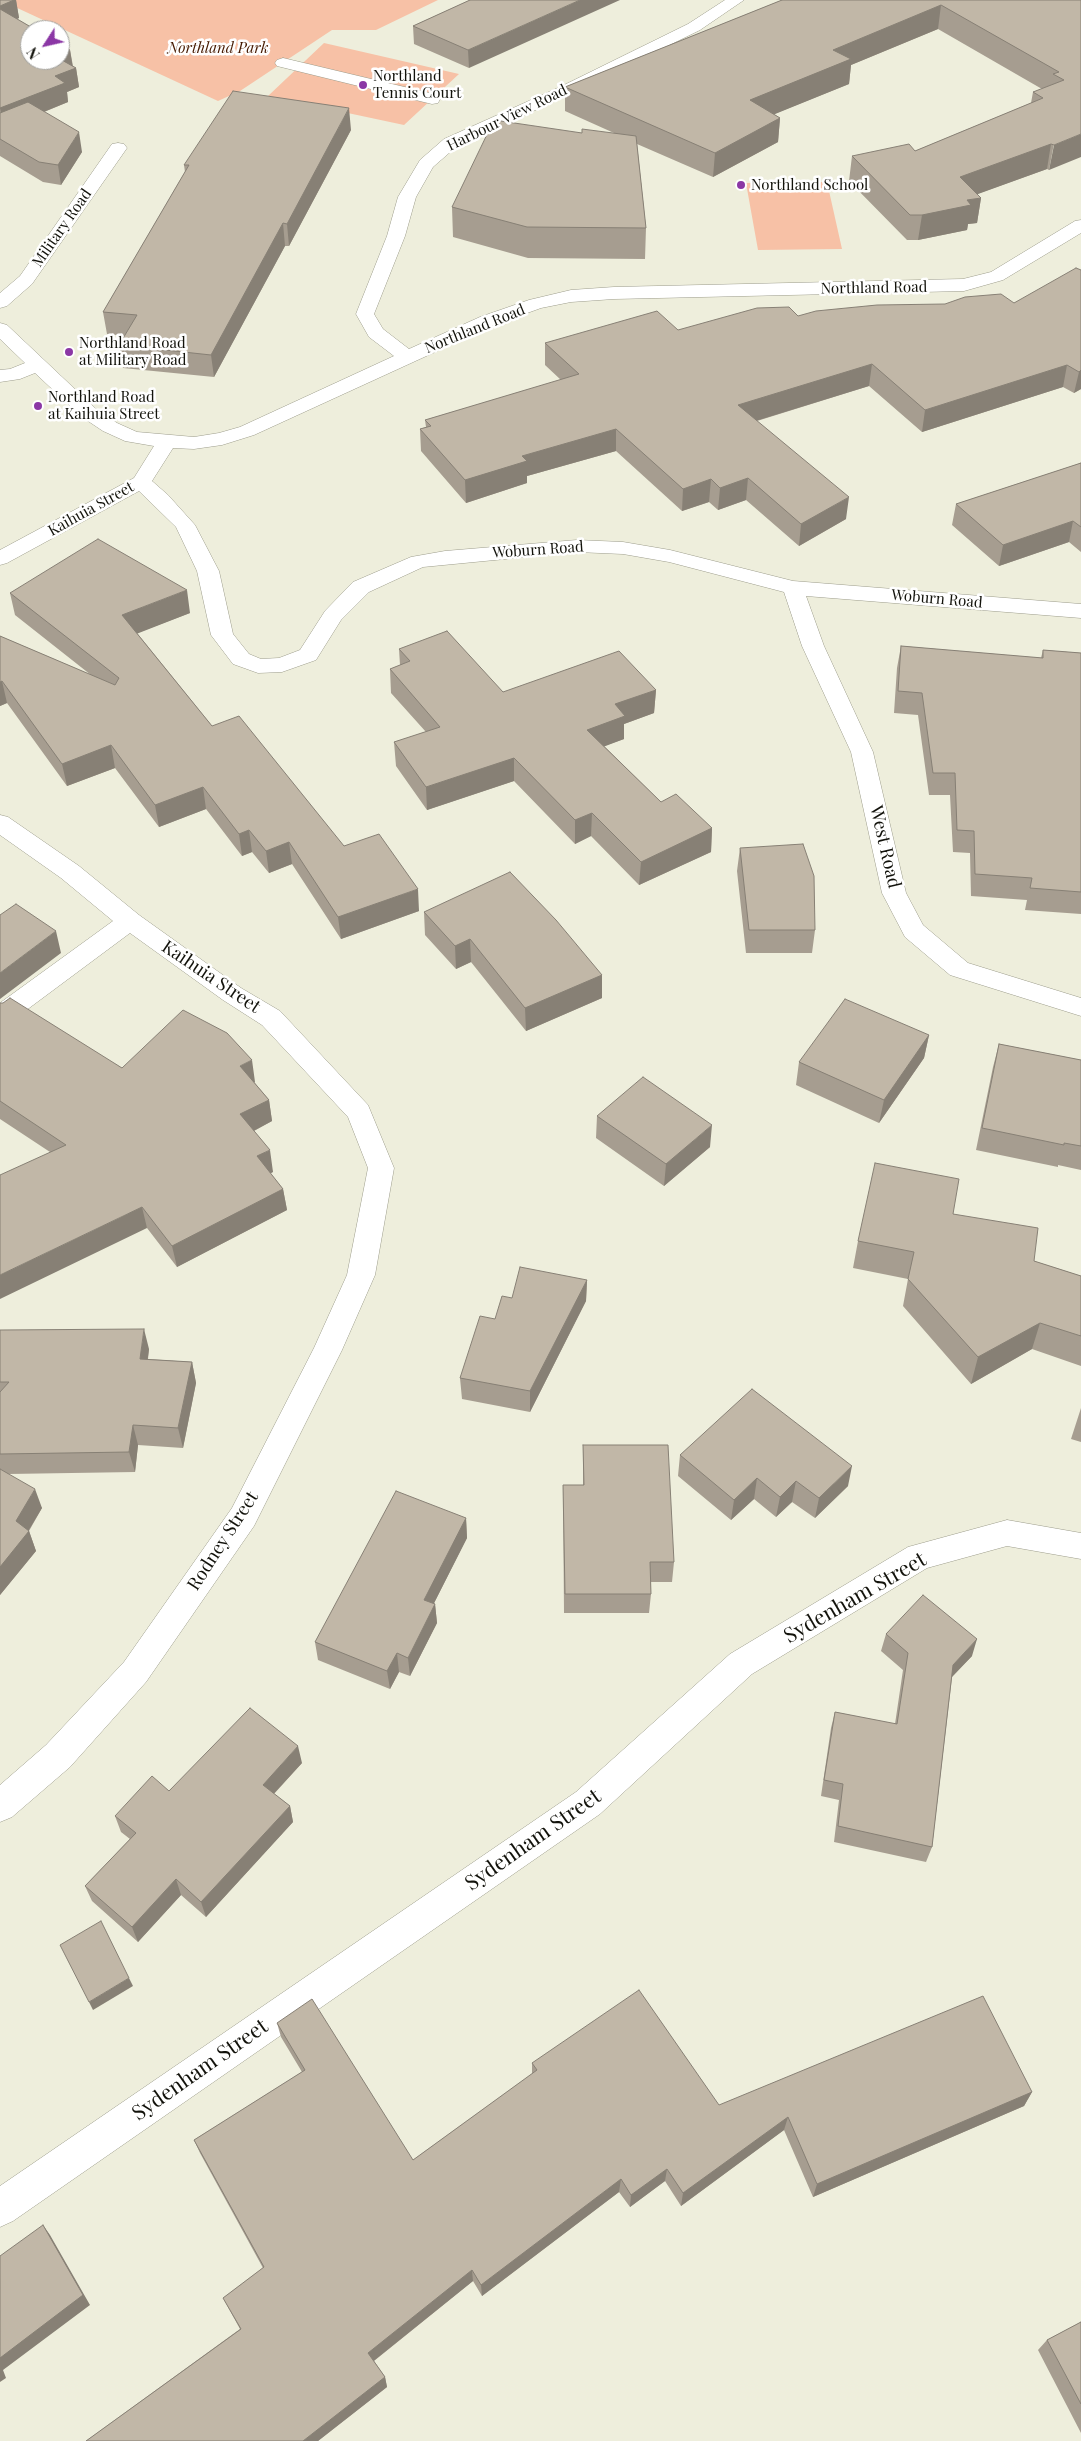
<!DOCTYPE html>
<html>
<head>
<meta charset="utf-8">
<style>
  body { margin:0 }
  #map { position:relative; width:1081px; height:2441px; overflow:hidden; background:#eeeedc; font-family:"Playfair Display",serif }
  canvas { display:block }
  .north { position:absolute; left:20px; top:20px; width:50px; height:50px; box-sizing:border-box; background:#fff; border:1px solid #a0a09d; border-radius:50%; rotate:235deg; font-size:14px; font-weight:700; line-height:20px; text-align:center; color:#12120b }
  .north::after { content:''; display:block; margin:auto; width:18px; height:22px; background:#8b37a5; clip-path:polygon(50% 0,100% 100%,50% 72%,0 100%) }
</style>
</head>
<body>
<div id="map">
<canvas width="1081" height="2441"></canvas>
<div class="north">N</div>
</div>
<script>
const context = document.querySelector('canvas').getContext('2d');
context.lineJoin = 'round';
function fillPath(path, color) { context.fillStyle = color; context.fill(path, 'evenodd'); }
const poly = rows => new Path2D(rows.map(r => 'M' + r).join(''));
function trace(path, color, width, dash) { context.strokeStyle = color; context.lineWidth = width; context.lineCap = dash ? 'butt' : 'round'; context.setLineDash(dash || []); context.stroke(path); }
function drawText(font, color, halo, rows, align = 'center') {
  context.font = font + ' "Playfair Display",serif'; context.lineWidth = 5; context.setLineDash([]); context.textBaseline = 'middle'; context.strokeStyle = halo; context.fillStyle = color; for (const [text, x, y, turn = 0] of rows) {
    context.save(); context.translate(x, y); context.rotate((+turn || 0) * Math.PI / 180); context.textAlign = isNaN(turn) ? turn : align; if (halo) context.strokeText(text, 0, 0); context.fillText(text, 0, 0); context.restore();
  }
}
const green = poly([
  [0,0,438,0,376,30,332,30,240,91,218,101],
  [324,43,459,74,404,125,268,96],
  [827,182,842,249,758,250,746,183]
]);
const minor = poly([
  [725,0,744,0,700,30,572,93,456,147,433,167,416,197,405,236,374,314,383,329,409,349,480,317,529,300,571,290,614,287,963,279,991,272,1075,221,1081,220,1081,233,1003,280,964,291,614,299,571,302,541,308,494,325,254,435,222,445,194,449,173,448,152,481,168,495,195,525,219,571,233,634,249,654,261,659,279,658,300,650,325,611,353,582,411,557,445,551,577,540,623,542,670,550,793,581,1081,604,1081,618,806,596,824,646,873,752,906,893,923,925,968,963,1081,998,1081,1016,950,975,905,937,882,893,851,752,802,646,784,592,669,562,623,554,577,552,423,567,369,592,341,620,316,660,282,672,258,673,233,664,211,635,197,571,176,527,139,491,7,563,0,565,0,550,134,478,154,446,125,441,103,431,82,417,35,373,20,379,0,382,0,370,10,369,25,363,0,339,0,323,7,325,96,409,117,423,137,432,194,437,219,433,240,427,394,356,369,337,356,314,387,236,398,197,420,160,444,139,560,87,688,24,725,0],
  [283,58,438,95,440,99,438,103,432,104,277,66,275,63,277,60,283,58],
  [118,143,124,144,127,148,32,284,7,306,0,308,0,293,20,276,112,144,118,143],
  [0,815,8,817,79,866,139,915,241,988,280,1011,368,1105,394,1168,375,1275,342,1350,254,1526,146,1682,70,1767,12,1817,0,1822,0,1785,46,1745,124,1662,232,1508,314,1348,347,1275,368,1168,348,1117,262,1025,223,1000,130,933,9,1023,0,1025,0,1003,113,921,61,878,0,835,0,815],
  [1007,1520,1081,1533,1081,1559,1007,1546,927,1568,752,1674,600,1814,13,2221,0,2227,0,2186,576,1792,730,1654,908,1547,1007,1520]
]);
const wall = poly([
  [0,0,16,0,19,18,17,19,70,50,73,66,76,68,79,87,67,92,68,102,44,112,82,152,61,185,43,182,0,156],
  [470,0,469,68,414,44,413,26],
  [782,0,1081,0,1049,170,1047,169,977,194,981,198,977,223,968,224,967,230,918,240,907,240,849,181,852,156,915,151,1031,103,1033,92,1042,89,938,29,851,65,849,84,774,114,780,118,778,142,713,177,637,144,646,228,645,259,528,258,453,237,452,207,582,133,614,133,565,111,565,87],
  [351,130,289,246,285,246,214,377,123,368,119,345,125,336,107,334,103,312,185,172,184,165],
  [1081,270,1081,389,1074,393,1063,387,922,432,869,386,757,421,846,519,799,546,746,500,718,510,709,502,682,511,616,451,527,476,527,483,466,503,421,451,420,429,426,427,425,420,561,380,545,365,545,343,678,330,798,316,1014,303],
  [1081,463,1081,552,1069,542,999,566,952,525,956,504],
  [10,593,190,613,137,633,212,726,344,846,419,911,341,939,292,864,269,873,252,852,242,856,206,809,159,827,115,768,67,786,7,703,0,706,0,636,91,675,15,615],
  [901,646,1041,658,1043,650,1081,653,1081,914,1025,910,1027,900,971,896,970,853,953,852,950,795,929,795,918,715,894,713,897,668],
  [399,649,503,692,656,690,654,713,624,724,624,739,604,746,661,802,712,828,711,852,639,885,591,836,575,844,514,781,427,810,396,766,394,742,426,732,391,693,390,669,400,665],
  [740,848,815,930,812,953,746,953,737,871],
  [424,912,602,975,602,998,526,1031,471,962,456,969,425,935],
  [0,1003,122,1068,255,1082,254,1082,269,1100,272,1121,254,1131,273,1172,270,1173,283,1189,287,1210,177,1267,147,1228,50,1152,0,1119],
  [929,1035,924,1058,879,1123,796,1085,799,1062],
  [999,1044,1081,1060,1081,1170,1058,1165,1058,1167,976,1150,993,1067],
  [597,1116,710,1147,664,1186,596,1138],
  [953,1214,1034,1261,1081,1276,1081,1366,1032,1349,971,1384,903,1306,908,1279,853,1268,858,1241],
  [587,1280,586,1301,530,1412,462,1399,460,1378,495,1319,512,1298],
  [0,1330,149,1349,148,1359,192,1362,196,1383,183,1448,138,1445,135,1472,8,1474,42,1508,29,1531,36,1551,0,1595],
  [1081,1408,1081,1442,1071,1439],
  [583,1445,674,1562,672,1582,651,1582,651,1594,649,1613,564,1613,563,1485,583,1485],
  [680,1455,848,1486,815,1518,792,1502,776,1517,754,1499,731,1520,678,1476],
  [466,1518,467,1538,434,1603,435,1604,437,1623,410,1676,399,1672,390,1689,318,1660,315,1642],
  [886,1634,972,1656,952,1677,932,1847,926,1862,834,1842,839,1800,821,1796,831,1728,835,1712,895,1724,903,1670,881,1651],
  [302,1763,274,1794,290,1806,293,1822,206,1917,181,1895,138,1942,92,1901,85,1886,130,1839,121,1832,115,1816,169,1791],
  [277,2023,413,2160,532,2074,532,2063,719,2105,1032,2092,1024,2106,813,2197,784,2130,681,2206,665,2181,630,2207,619,2192,482,2296,473,2281,374,2361,385,2377,387,2387,318,2441,86,2441,240,2329,223,2298,263,2268,200,2153,194,2140,302,2072,281,2037],
  [1081,2322,1081,2433,1038,2350,1047,2340]
]);
const shadedWall = poly([
  [14,0,16,0,19,18,1,26,0,6],
  [580,0,620,0,469,68,468,50],
  [941,5,938,29,851,65,849,84,748,125,750,100,833,50],
  [70,50,73,69,76,68,79,87,67,92,68,102,4,128,0,108,55,76,60,60,60,54],
  [349,108,351,130,289,246,287,224],
  [780,118,778,142,713,177,715,153],
  [79,132,82,152,61,185,58,165],
  [1081,134,1081,157,1049,170,1054,145],
  [1051,144,1047,169,956,202,960,177],
  [981,198,977,223,968,224,967,230,918,240,922,215,967,200],
  [283,223,285,246,214,377,211,355],
  [872,364,869,386,736,427,738,405],
  [1067,365,1063,387,922,432,925,410],
  [1081,370,1081,389,1074,393,1079,372],
  [616,429,616,451,527,476,527,483,466,503,465,480,522,456],
  [748,478,746,500,718,510,720,488],
  [711,479,709,502,682,511,683,489],
  [849,497,846,519,799,546,801,524],
  [1073,521,1069,542,999,566,1003,545],
  [187,590,190,613,126,638,122,615],
  [2,681,7,703,0,706,0,682],
  [656,690,654,713,624,724,624,739,587,753,587,730,615,704],
  [111,745,115,768,67,786,62,764],
  [514,758,514,781,427,810,426,787],
  [203,787,206,809,159,827,155,805],
  [592,813,591,836,575,844,575,820],
  [712,828,711,852,639,885,641,862],
  [249,830,252,852,242,856,239,834],
  [289,842,292,864,269,873,266,851],
  [418,889,419,911,341,939,338,917],
  [56,931,61,953,0,999,0,973],
  [470,939,471,962,456,969,455,946],
  [602,975,602,998,526,1031,525,1008],
  [929,1035,924,1058,879,1123,884,1100],
  [252,1060,255,1082,244,1088,240,1066],
  [269,1100,272,1121,244,1136,240,1114],
  [712,1125,710,1147,664,1186,666,1164],
  [270,1150,273,1172,261,1178,257,1156],
  [283,1189,287,1210,177,1267,172,1246],
  [142,1207,147,1228,0,1299,0,1275],
  [587,1280,586,1301,530,1412,530,1391],
  [1040,1323,1032,1349,971,1384,978,1357],
  [144,1329,149,1349,145,1379,140,1359],
  [192,1362,196,1383,183,1448,178,1428],
  [133,1425,138,1445,135,1472,129,1452],
  [852,1466,848,1486,815,1518,819,1498],
  [757,1478,754,1499,731,1520,734,1500],
  [796,1481,792,1502,776,1517,780,1497],
  [35,1489,42,1508,27,1533,29,1531,36,1551,0,1595,0,1567,16,1521],
  [466,1518,467,1538,426,1619,424,1600],
  [435,1604,437,1623,410,1676,408,1658],
  [977,1639,972,1656,948,1681,953,1665],
  [397,1653,399,1672,390,1689,387,1671],
  [298,1746,302,1763,267,1801,263,1785],
  [290,1806,293,1822,206,1917,201,1902],
  [176,1879,181,1895,138,1942,132,1927],
  [129,1978,133,1986,93,2010,89,2002],
  [1032,2092,1024,2106,813,2197,817,2184],
  [788,2117,784,2130,681,2206,683,2193],
  [667,2169,665,2181,630,2207,631,2195],
  [621,2179,619,2192,482,2296,481,2285],
  [43,2225,50,2235,90,2305,3,2370,6,2378,0,2382,0,2358],
  [472,2270,473,2281,371,2363,368,2353],
  [385,2377,387,2387,318,2441,303,2441]
]);
const building = poly([
  [0,0,14,0,0,6,0,0],
  [470,0,580,0,468,50,413,26,470,0],
  [782,0,1081,0,1081,134,1054,145,1051,144,960,177,981,198,967,200,971,205,922,215,910,215,852,156,909,144,915,151,1043,98,1033,92,1064,80,1053,74,1059,72,941,5,833,50,851,59,750,100,780,118,715,153,565,87,782,0],
  [0,9,36,30,30,30,30,60,60,60,60,59,76,68,55,76,65,83,0,108,0,9],
  [60,44,70,50,60,54,60,44],
  [233,91,349,108,287,224,283,223,211,355,119,345,137,315,103,312,189,165,184,165,233,91],
  [28,102,79,132,58,165,39,162,0,139,0,113,28,102],
  [494,120,582,133,582,129,636,136,646,228,527,227,452,207,494,120],
  [1076,268,1081,270,1081,370,1079,372,1067,365,925,410,872,364,738,405,849,497,801,524,748,478,720,488,711,479,683,489,616,429,522,456,527,461,465,480,420,429,431,426,425,420,579,374,545,343,657,311,678,330,757,308,789,307,798,316,816,311,877,305,945,304,965,297,1001,294,1014,303,1076,268],
  [1081,463,1081,527,1073,521,1003,545,956,504,1081,463],
  [98,539,187,590,122,615,212,726,239,716,344,846,379,834,418,889,338,917,289,842,266,851,249,830,239,834,203,787,155,805,111,745,62,764,2,681,0,682,0,636,115,685,119,678,10,593,98,539],
  [447,631,503,692,619,651,656,690,615,704,625,716,587,730,661,802,676,794,712,828,641,862,592,813,575,820,514,758,426,787,394,742,440,727,390,669,410,661,399,649,447,631],
  [901,646,1043,658,1043,650,1081,653,1081,892,1030,888,1032,878,975,874,974,831,957,830,955,773,933,773,922,693,898,691,901,646],
  [803,844,814,876,815,930,749,930,740,848,803,844],
  [510,872,556,920,602,975,525,1008,470,939,455,946,424,912,510,872],
  [16,904,56,931,0,973,0,915,16,904],
  [10,998,122,1068,183,1010,227,1033,252,1060,240,1066,269,1100,240,1114,270,1150,257,1156,283,1189,172,1246,142,1207,0,1275,0,1175,66,1145,0,1101,0,1003,3,1003,10,998],
  [845,999,929,1035,884,1100,799,1062,845,999],
  [999,1044,1081,1060,1081,1146,1064,1143,1064,1145,982,1128,999,1044],
  [643,1077,712,1125,666,1164,597,1116,643,1077],
  [875,1163,959,1179,953,1214,1038,1228,1034,1261,1081,1276,1081,1336,1040,1323,978,1357,908,1279,914,1252,858,1241,875,1163],
  [520,1267,587,1280,530,1391,460,1378,480,1316,495,1319,502,1296,512,1298,520,1267],
  [144,1329,140,1359,192,1362,178,1428,133,1425,129,1452,0,1454,0,1392,9,1382,0,1382,0,1330,144,1329],
  [752,1389,852,1466,819,1498,796,1481,780,1497,757,1478,734,1500,680,1455,752,1389],
  [583,1445,668,1445,674,1562,650,1562,651,1594,565,1594,563,1485,584,1485,583,1445],
  [0,1469,35,1489,16,1521,29,1531,0,1567,0,1469],
  [396,1491,466,1518,424,1600,435,1604,408,1658,397,1653,387,1671,315,1642,396,1491],
  [923,1595,977,1639,953,1665,932,1847,838,1826,843,1784,824,1780,835,1712,897,1724,908,1653,886,1634,923,1595],
  [250,1708,298,1746,263,1785,290,1806,201,1902,176,1879,132,1927,85,1886,136,1833,115,1816,152,1776,169,1791,250,1708],
  [101,1921,129,1978,89,2002,60,1945,101,1921],
  [639,1990,719,2105,983,1996,1032,2092,817,2184,788,2117,683,2193,667,2169,631,2195,621,2179,481,2285,472,2270,368,2353,385,2377,303,2441,86,2441,241,2329,223,2298,264,2267,194,2140,305,2070,277,2023,312,1999,413,2160,537,2070,532,2063,639,1990],
  [43,2225,83,2295,0,2358,0,2256,43,2225],
  [1081,2322,1081,2404,1047,2340,1081,2322]
]);
const markers = [
  [363,85,5,"#8b37a5"],
  [741,185,5,"#8b37a5"],
  [69,352,5,"#8b37a5"],
  [38,406,5,"#8b37a5"]
];
const farParknames = [
  ["Northland Park",218,48]
];
const farPoinames = [
  ["Northland",373,76],
  ["Tennis Court",373,93],
  ["Northland School",751,185],
  ["Northland Road",79,343],
  ["at Military Road",79,360],
  ["Northland Road",48,397],
  ["at Kaihuia Street",48,414]
];
const farStreetnames = [
  ["Harbour View Road",507,118,-26],
  ["Military Road",62,228,-55],
  ["Northland Road",874,288,-1],
  ["Northland Road",475,329,-22],
  ["Kaihuia Street",91,509,-29],
  ["Woburn Road",538,550,-4],
  ["Woburn Road",937,599,5]
];
const streetNames = [
  ["West Road",885,847,77],
  ["Kaihuia Street",211,977,34],
  ["Rodney Street",223,1541,-57]
];
const nearStreetnames = [
  ["Sydenham Street",855,1598,-30],
  ["Sydenham Street",533,1840,-35],
  ["Sydenham Street",200,2070,-35]
];
fillPath(green, '#f7c1a6');
trace(minor, '#9d9d8c', 1);
fillPath(minor, '#fff');
fillPath(wall, '#a69d90');
fillPath(shadedWall, '#878075');
fillPath(building, '#c1b7a7');
trace(building, '#878075', 1);
for (const [x, y, r, color] of markers) { const dot = new Path2D(); dot.arc(x, y, r, 0, 2 * Math.PI); context.fillStyle = color; context.fill(dot); trace(dot, '#fff', 2); }
drawText('italic 15px', '#461a01', '#fff', farParknames);
drawText('15px', '#12120b', '#fff', farPoinames, 'left');
drawText('15px', '#12120b', '#fff', farStreetnames);
drawText('18px', '#12120b', '#fff', streetNames);
drawText('21px', '#12120b', '#fff', nearStreetnames);
</script>
</body>
</html>
